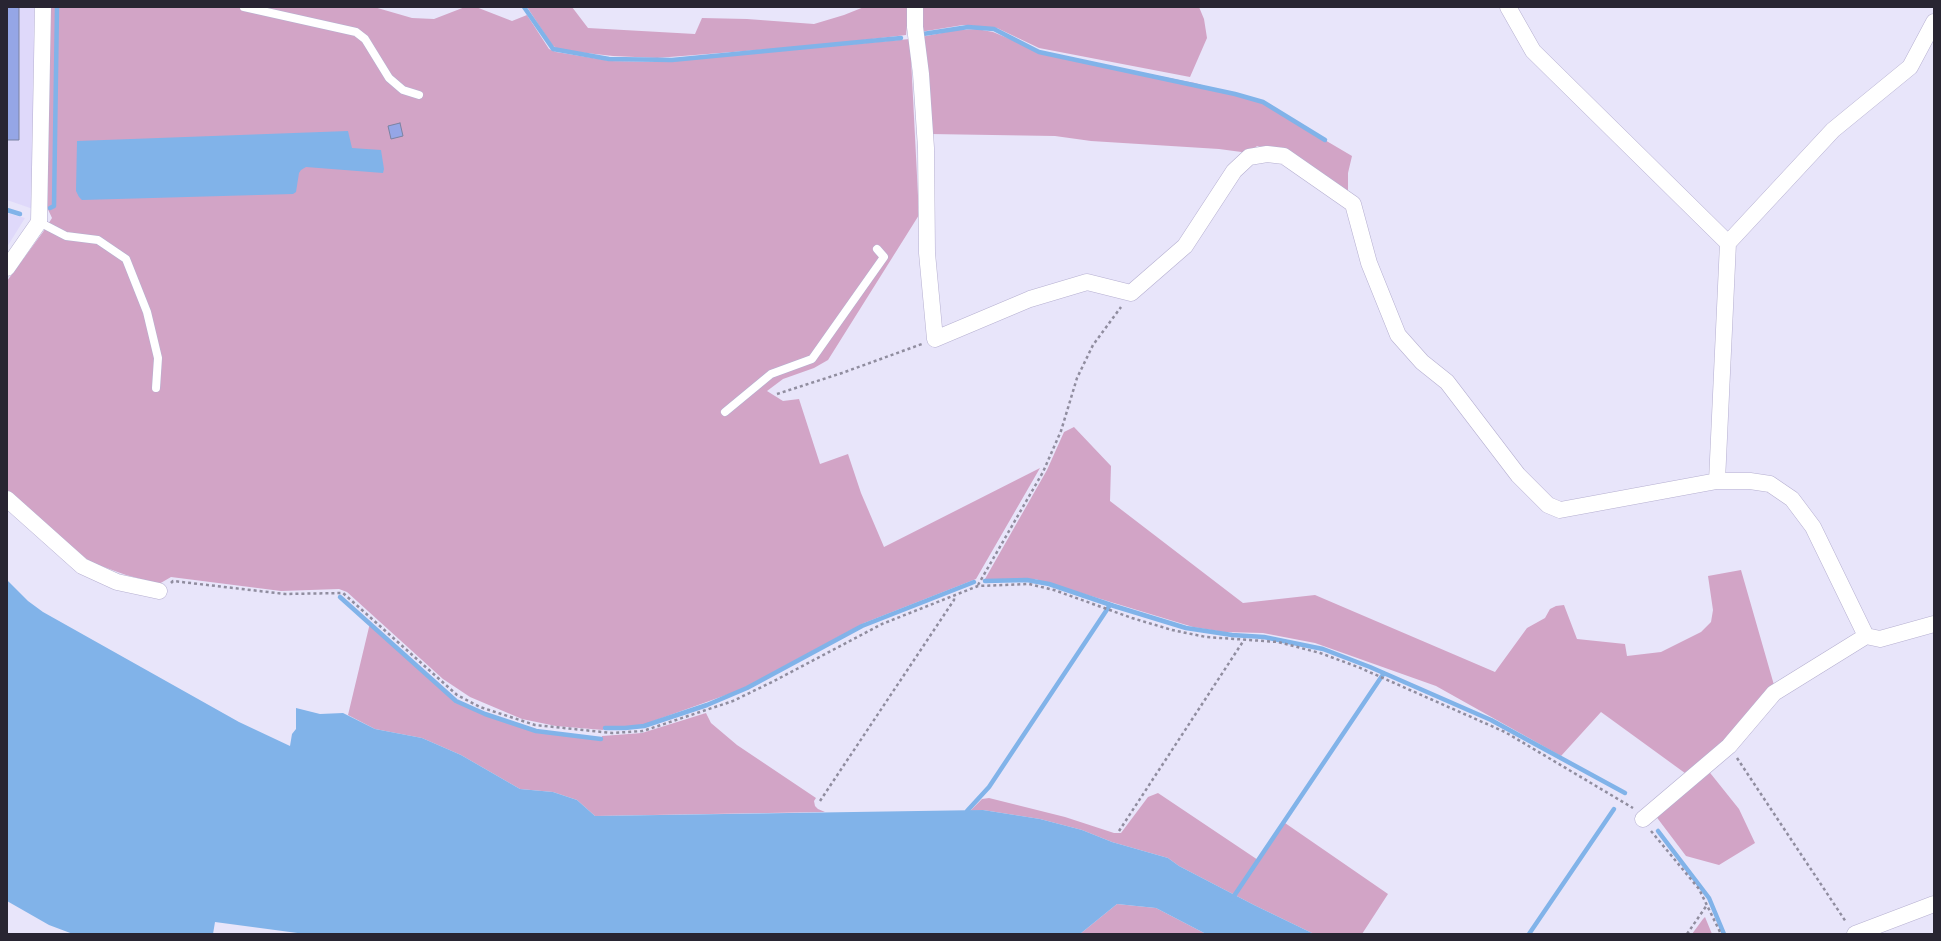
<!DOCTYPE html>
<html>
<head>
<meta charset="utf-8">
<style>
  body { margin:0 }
  #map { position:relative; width:1941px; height:941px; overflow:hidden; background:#e8e5fa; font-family:"PT Sans Narrow",sans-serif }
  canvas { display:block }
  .frame { position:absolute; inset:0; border:8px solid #282532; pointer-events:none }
</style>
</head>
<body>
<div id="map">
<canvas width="1941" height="941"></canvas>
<div class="frame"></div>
</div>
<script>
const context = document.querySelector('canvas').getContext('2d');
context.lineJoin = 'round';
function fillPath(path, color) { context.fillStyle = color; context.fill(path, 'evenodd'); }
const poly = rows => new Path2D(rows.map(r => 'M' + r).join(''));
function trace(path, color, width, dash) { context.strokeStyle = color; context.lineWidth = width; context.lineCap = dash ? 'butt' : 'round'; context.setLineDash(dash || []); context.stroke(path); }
const built = poly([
  [7,7,34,7,33,209,7,200],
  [7,213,25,218,7,247]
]);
const green = poly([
  [45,7,374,7,412,18,434,19,465,7,476,7,512,21,527,15,549,49,556,52,611,61,659,62,910,39,919,215,828,360,814,368,783,379,767,391,783,401,799,399,820,464,848,454,861,493,884,547,1040,468,976,579,864,623,740,690,645,724,625,727,604,727,603,730,556,726,522,719,470,697,443,679,347,592,339,589,281,591,171,577,159,584,126,575,90,562,7,491,7,281,43,232,52,218,45,203],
  [527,7,572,7,588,28,695,34,702,18,747,19,814,24,844,15,864,7,909,7,906,35,821,45,657,58,613,56,559,50,552,45],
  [921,7,1199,7,1204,19,1207,38,1190,77,1039,48,997,28,963,25,920,32],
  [977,29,993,32,1046,54,1195,83,1262,103,1352,156,1348,173,1348,195,1268,149,1257,146,1249,153,1219,149,1091,141,1055,136,930,134,921,37,957,30],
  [1074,427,1111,466,1110,501,1243,603,1315,595,1495,672,1527,628,1545,618,1550,609,1556,606,1564,605,1577,639,1625,644,1627,656,1661,652,1701,632,1711,622,1713,610,1708,576,1741,570,1774,685,1772,692,1689,776,1601,712,1561,756,1436,686,1315,643,1263,633,1224,632,1193,627,1035,579,985,579,1047,470,1064,432],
  [370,623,455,701,485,714,536,731,601,739,602,736,642,733,706,713,711,723,737,745,816,798,814,801,815,806,818,809,825,812,595,816,577,800,553,792,520,789,461,755,422,738,375,729,348,715],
  [1707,769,1739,809,1755,843,1719,865,1686,856,1655,815],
  [1158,793,1258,860,1285,823,1388,894,1362,934,1314,934,1254,905,1179,866,1168,858,1112,842,1082,830,1040,819,983,810,970,811,982,799,989,798,1065,817,1114,833,1121,833,1148,797],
  [1117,904,1156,908,1206,934,1080,934],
  [1705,917,1712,934,1692,934,1703,919]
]);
const water = poly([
  [348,131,352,148,381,150,384,169,383,173,306,167,301,170,299,173,296,192,293,194,82,200,79,197,76,191,77,141],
  [7,580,28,601,43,612,239,722,290,746,292,734,296,729,296,708,320,714,343,713,375,729,422,738,461,755,520,789,553,792,577,800,595,816,983,810,1040,819,1082,830,1112,842,1168,858,1179,866,1254,905,1314,934,1206,934,1156,908,1117,904,1080,934,305,934,215,922,213,934,73,934,49,925,7,901]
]);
const stream = poly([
  [524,7,553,49,609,59,672,60,901,38],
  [923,34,968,27,994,29,1039,52,1235,94,1263,102,1325,140],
  [50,208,54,206,57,7],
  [7,210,20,214],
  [985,581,1027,580,1049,584,1114,606,1186,628,1232,635,1264,637,1323,649,1370,667,1491,720,1625,793],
  [340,597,456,701,485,714,536,731,601,739],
  [605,728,625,728,644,726,707,705,747,688,862,626,974,582],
  [967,811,989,787,1110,605],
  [1658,831,1709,898,1724,934],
  [1232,899,1384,673],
  [1529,934,1614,809]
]);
const building = poly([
  [7,7,19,7,19,140,7,140,7,7],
  [400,123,403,136,391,139,388,126,400,123]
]);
const path = poly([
  [777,394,842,373,922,344],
  [171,583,173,581,285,594,343,593,457,695,480,707,535,725,612,733,643,731,733,701,774,681,882,624,978,586,1029,584,1054,590,1132,618,1172,630,1206,637,1278,642,1320,653,1358,667,1505,732,1633,808],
  [978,585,1043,472,1061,431,1077,378,1093,345,1121,307],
  [1737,758,1846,922],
  [820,801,954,600,954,596],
  [1119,831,1244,640],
  [1651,831,1699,889,1721,934],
  [1687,934,1707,905]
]);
const service = poly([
  [244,7,356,32,365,39,389,78,403,90,419,95],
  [39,222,66,236,98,240,126,259,147,312,158,358,156,388],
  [725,412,771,374,812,359,884,257,877,249]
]);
const minor = poly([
  [915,7,915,27,921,74,926,148,927,253,935,339,1030,299,1087,282,1131,293,1185,246,1234,171,1249,157,1267,154,1284,156,1353,204,1369,263,1398,335,1422,362,1447,382,1518,475,1548,505,1560,510,1717,481,1750,481,1770,484,1792,499,1813,527,1866,636],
  [1508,7,1533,51,1728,243],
  [7,268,39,222,43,7],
  [1717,481,1728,243,1833,130,1910,67,1934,22],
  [7,499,82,566,117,582,159,591],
  [1643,819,1729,746,1774,693,1866,636,1880,639,1934,624],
  [1855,934,1934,904]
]);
fillPath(built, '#dfd9fa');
fillPath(green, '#d2a4c6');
fillPath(water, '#81b3e9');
trace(stream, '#81b3e9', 4.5);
fillPath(building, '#95a6e6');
trace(building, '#7b83a2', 1);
trace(service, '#b5afd0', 9);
trace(minor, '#b5afd0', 17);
trace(path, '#908d9f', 2.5, [3, 3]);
trace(service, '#fff', 8);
trace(minor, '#fff', 16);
</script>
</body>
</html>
